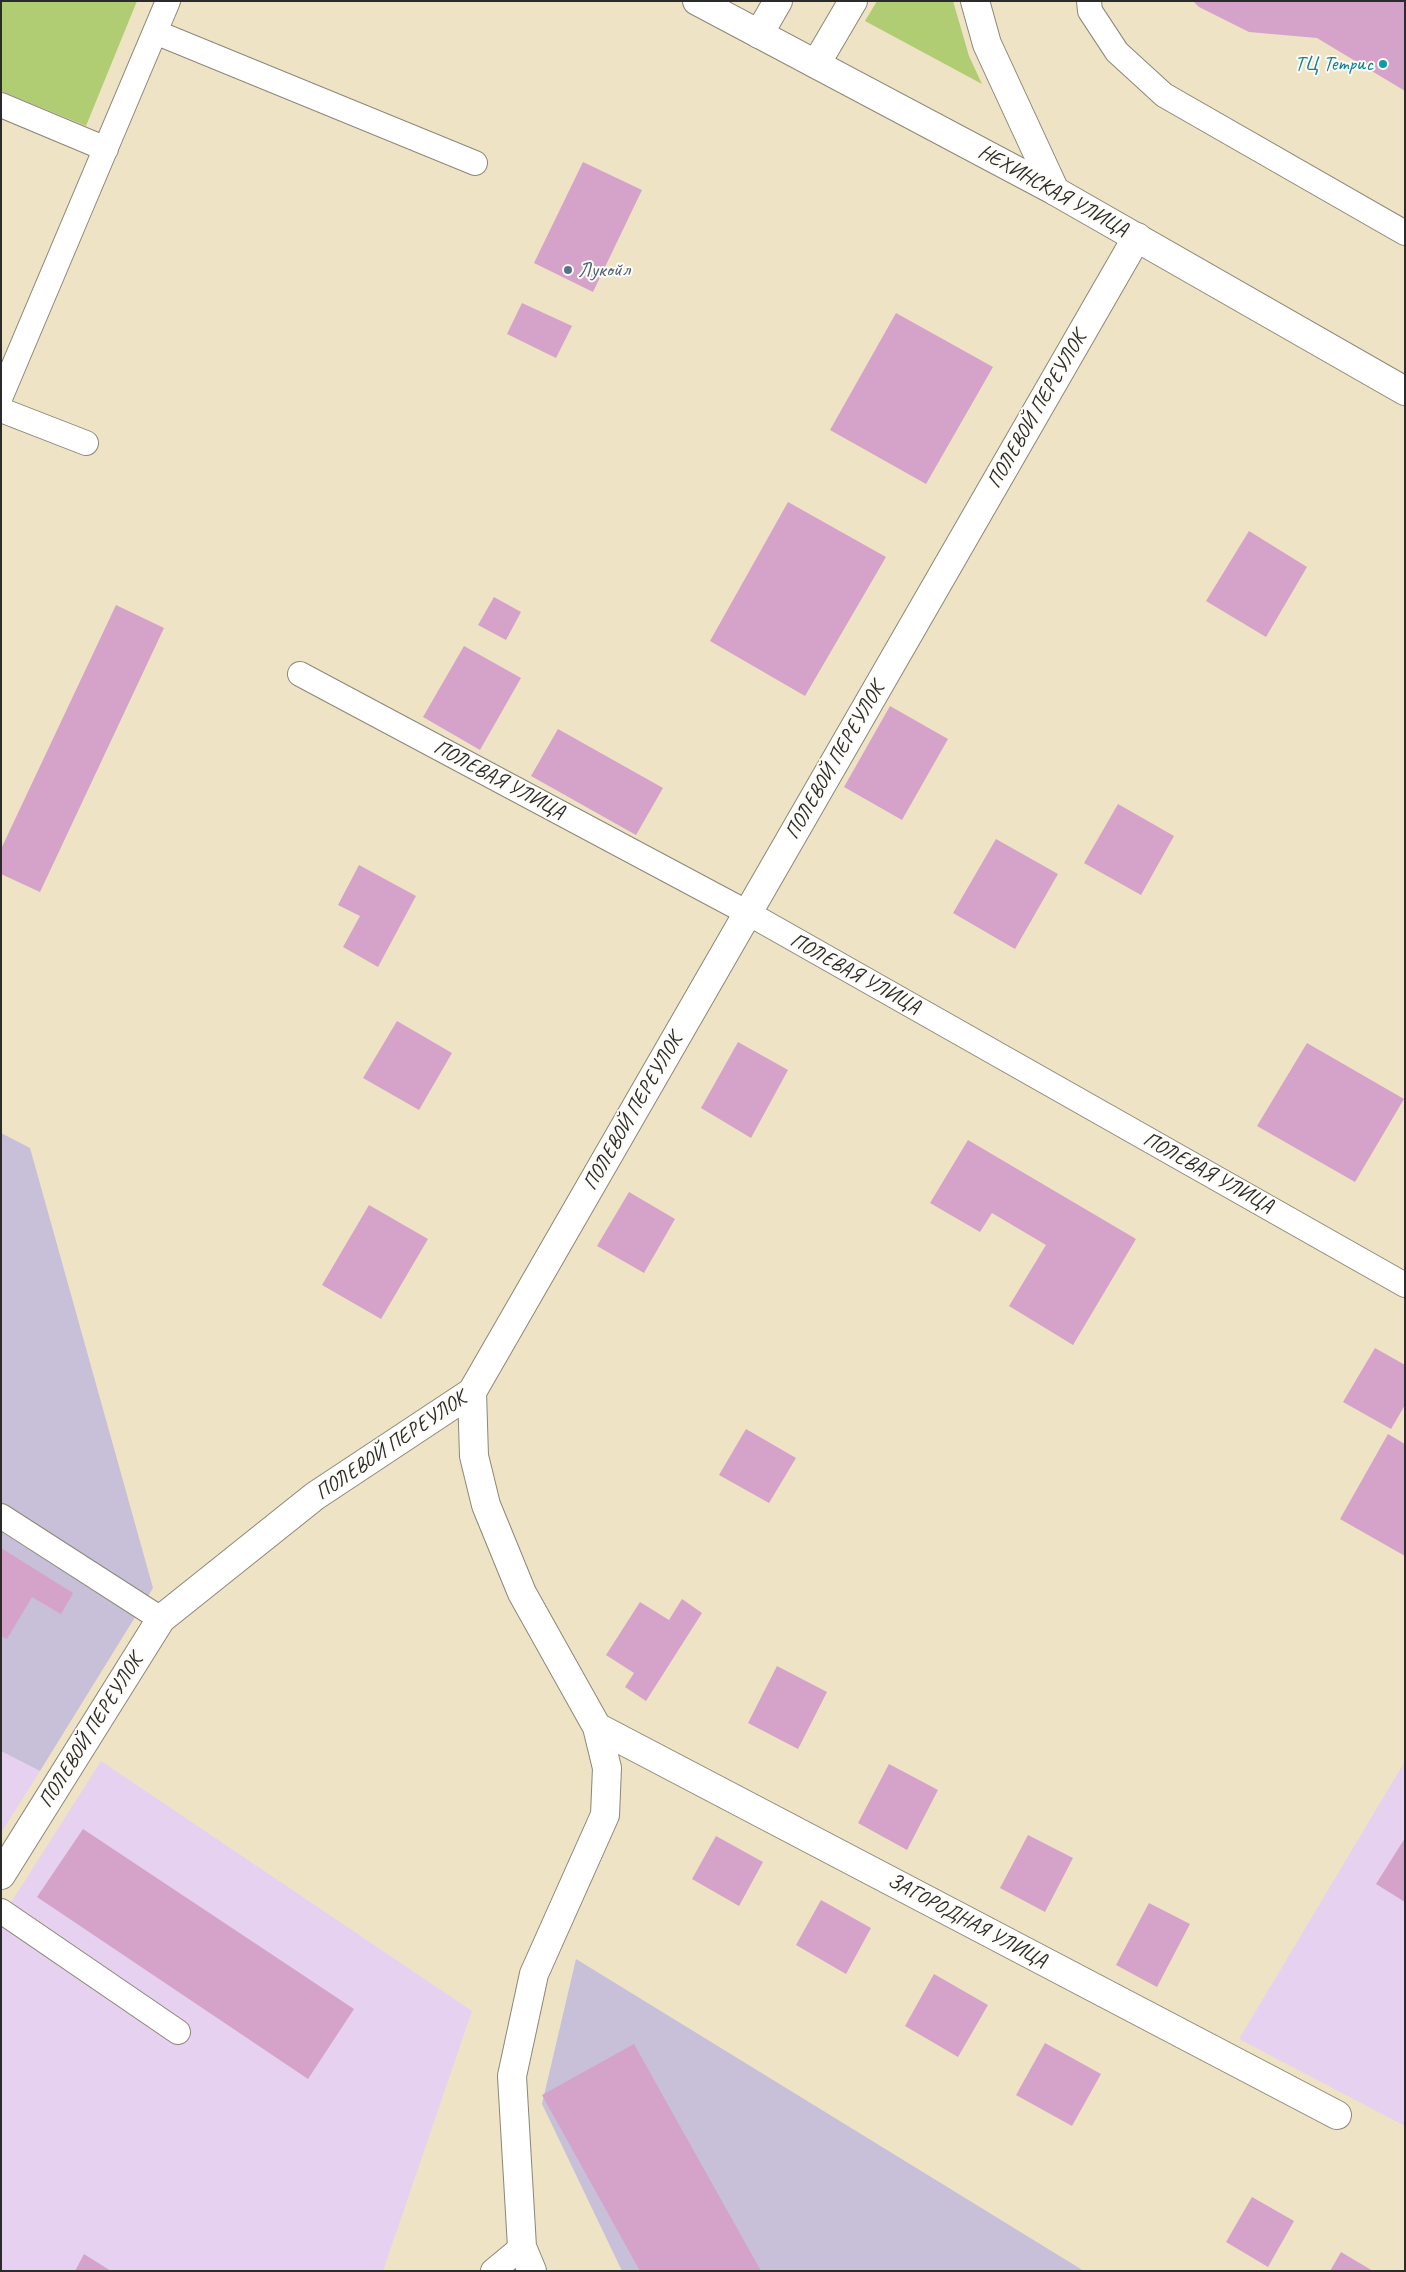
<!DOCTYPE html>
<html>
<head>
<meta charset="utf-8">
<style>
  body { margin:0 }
  #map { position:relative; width:1406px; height:2272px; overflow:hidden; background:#eee3c5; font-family:Caveat,sans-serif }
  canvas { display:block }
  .frame { position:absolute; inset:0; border:2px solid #2b2b2b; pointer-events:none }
</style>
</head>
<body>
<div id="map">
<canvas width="1406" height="2272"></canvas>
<div class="frame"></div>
</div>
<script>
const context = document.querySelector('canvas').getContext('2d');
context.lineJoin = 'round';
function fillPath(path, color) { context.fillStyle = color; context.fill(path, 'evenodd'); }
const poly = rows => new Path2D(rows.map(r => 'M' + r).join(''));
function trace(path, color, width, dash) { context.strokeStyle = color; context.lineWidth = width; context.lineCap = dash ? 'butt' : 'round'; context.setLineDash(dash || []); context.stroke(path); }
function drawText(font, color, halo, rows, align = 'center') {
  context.font = font + ' Caveat,sans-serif'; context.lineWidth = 4; context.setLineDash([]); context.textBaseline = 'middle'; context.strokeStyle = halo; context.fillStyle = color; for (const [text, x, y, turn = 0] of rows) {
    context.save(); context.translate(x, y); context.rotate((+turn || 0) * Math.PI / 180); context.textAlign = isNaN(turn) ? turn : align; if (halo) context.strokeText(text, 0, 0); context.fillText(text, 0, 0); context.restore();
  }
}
const built = poly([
  [1,1751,40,1771,1,1833],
  [101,1761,472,2011,383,2271,1,2271,1,1918],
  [1405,1761,1405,2126,1239,2039]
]);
const industrial = poly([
  [1,1133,30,1148,153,1588,40,1771,1,1751],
  [576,1959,1084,2271,622,2271,542,2104]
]);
const green = poly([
  [1,1,137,1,86,126,1,91],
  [877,1,953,1,969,56,982,84,865,21]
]);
const building = poly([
  [1193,1,1405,1,1405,91,1317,38,1249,32,1199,7],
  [583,162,642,190,593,292,534,263],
  [522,303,572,326,556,358,507,334],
  [896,313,993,367,926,484,830,430],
  [788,502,886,557,805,696,710,641],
  [1249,531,1307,567,1266,637,1206,601],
  [494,597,521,612,506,640,478,625],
  [116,605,164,628,40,892,1,874,1,849],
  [464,646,521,678,480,750,423,717],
  [890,706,948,739,902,820,844,787],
  [558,729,663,788,636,835,531,776],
  [1118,804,1174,836,1141,895,1084,863],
  [996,839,1058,874,1015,949,953,913],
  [359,865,416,896,378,967,343,947,360,916,338,905],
  [397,1021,452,1053,419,1110,363,1078],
  [738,1042,788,1070,751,1138,701,1108],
  [1307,1043,1404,1099,1355,1182,1257,1126],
  [968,1140,1136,1239,1073,1345,1009,1306,1046,1245,992,1213,980,1232,930,1203],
  [629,1192,675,1219,644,1273,597,1246],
  [369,1205,428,1239,381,1319,322,1285],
  [1375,1348,1405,1365,1405,1405,1391,1429,1343,1402],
  [746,1429,796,1458,769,1503,719,1475],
  [1388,1434,1405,1444,1405,1556,1340,1519],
  [1,1548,73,1593,61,1614,32,1597,7,1639,1,1636],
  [682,1599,702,1613,646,1701,625,1687,634,1673,606,1655,640,1602,669,1620],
  [777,1666,827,1692,798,1749,748,1723],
  [889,1764,938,1790,907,1850,858,1823],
  [83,1829,354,2009,308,2079,37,1897],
  [1028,1835,1073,1858,1045,1912,1000,1888],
  [716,1836,763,1862,739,1906,692,1879],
  [1405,1838,1405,1902,1376,1884],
  [821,1900,871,1928,846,1974,796,1945],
  [1149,1903,1190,1924,1157,1987,1116,1965],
  [934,1974,988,2005,958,2057,905,2026],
  [1045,2043,1101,2074,1072,2126,1016,2095],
  [634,2044,761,2271,640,2271,542,2095],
  [1252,2197,1294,2221,1268,2267,1226,2242],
  [1341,2252,1373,2271,1330,2271],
  [84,2254,111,2271,75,2271]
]);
const lane = poly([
  [1089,1,1090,11,1117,52,1164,95,1405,233],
  [155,32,475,163],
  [1,105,106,149],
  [1,396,168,1],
  [1,410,86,443],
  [300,674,748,913,1405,1285],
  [1,1516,161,1619],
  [1,1911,178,2032],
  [493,2271,522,2247]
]);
const street = poly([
  [472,1392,474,1456,486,1505,522,1593,597,1727,607,1768,605,1815,534,1974,512,2076,522,2247,532,2271],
  [597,1727,1337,2115],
  [1,1875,161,1619,315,1496,472,1392,1137,237]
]);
const secondary = poly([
  [975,1,987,44,1055,191],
  [759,34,778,1],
  [816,64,853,1]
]);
const primary = poly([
  [697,1,1055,191,1405,391]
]);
const markers = [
  [1383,64,5,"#0f9aa8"],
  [568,270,5,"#5c6f8a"]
];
const cultureNames = [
  ["ТЦ Тетрис",1373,64]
];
const streetNames = [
  ["НЕХИНСКАЯ УЛИЦА",1053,191,29],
  ["ПОЛЕВОЙ ПЕРЕУЛОК",1037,410,-60],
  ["ПОЛЕВОЙ ПЕРЕУЛОК",835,761,-60],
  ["ПОЛЕВАЯ УЛИЦА",499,780,28],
  ["ПОЛЕВАЯ УЛИЦА",855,974,29],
  ["ПОЛЕВОЙ ПЕРЕУЛОК",633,1112,-60],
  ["ПОЛЕВАЯ УЛИЦА",1208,1173,29],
  ["ПОЛЕВОЙ ПЕРЕУЛОК",391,1446,-34],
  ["ПОЛЕВОЙ ПЕРЕУЛОК",91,1731,-58],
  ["ЗАГОРОДНАЯ УЛИЦА",967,1921,28]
];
const serviceNames = [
  ["Лукойл",578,270]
];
fillPath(built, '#e6d2f0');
fillPath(industrial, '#c8bfd8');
fillPath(green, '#b1cd74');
fillPath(building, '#d5a3ca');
trace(lane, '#8c8778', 26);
trace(street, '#8c8778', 30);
trace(secondary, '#8c8778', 30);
trace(primary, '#8c8778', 30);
trace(lane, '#fff', 24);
trace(street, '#fff', 28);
trace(secondary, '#fff', 28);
trace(primary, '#fff', 28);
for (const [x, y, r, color] of markers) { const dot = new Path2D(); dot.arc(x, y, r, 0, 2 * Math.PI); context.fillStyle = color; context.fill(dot); trace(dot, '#fdfcf7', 2); }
drawText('21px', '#0d838f', '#fdfcf7', cultureNames, 'right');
drawText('21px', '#2b2b2b', '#fdfcf7', streetNames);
drawText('21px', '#4e5e75', '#fdfcf7', serviceNames, 'left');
</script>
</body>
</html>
